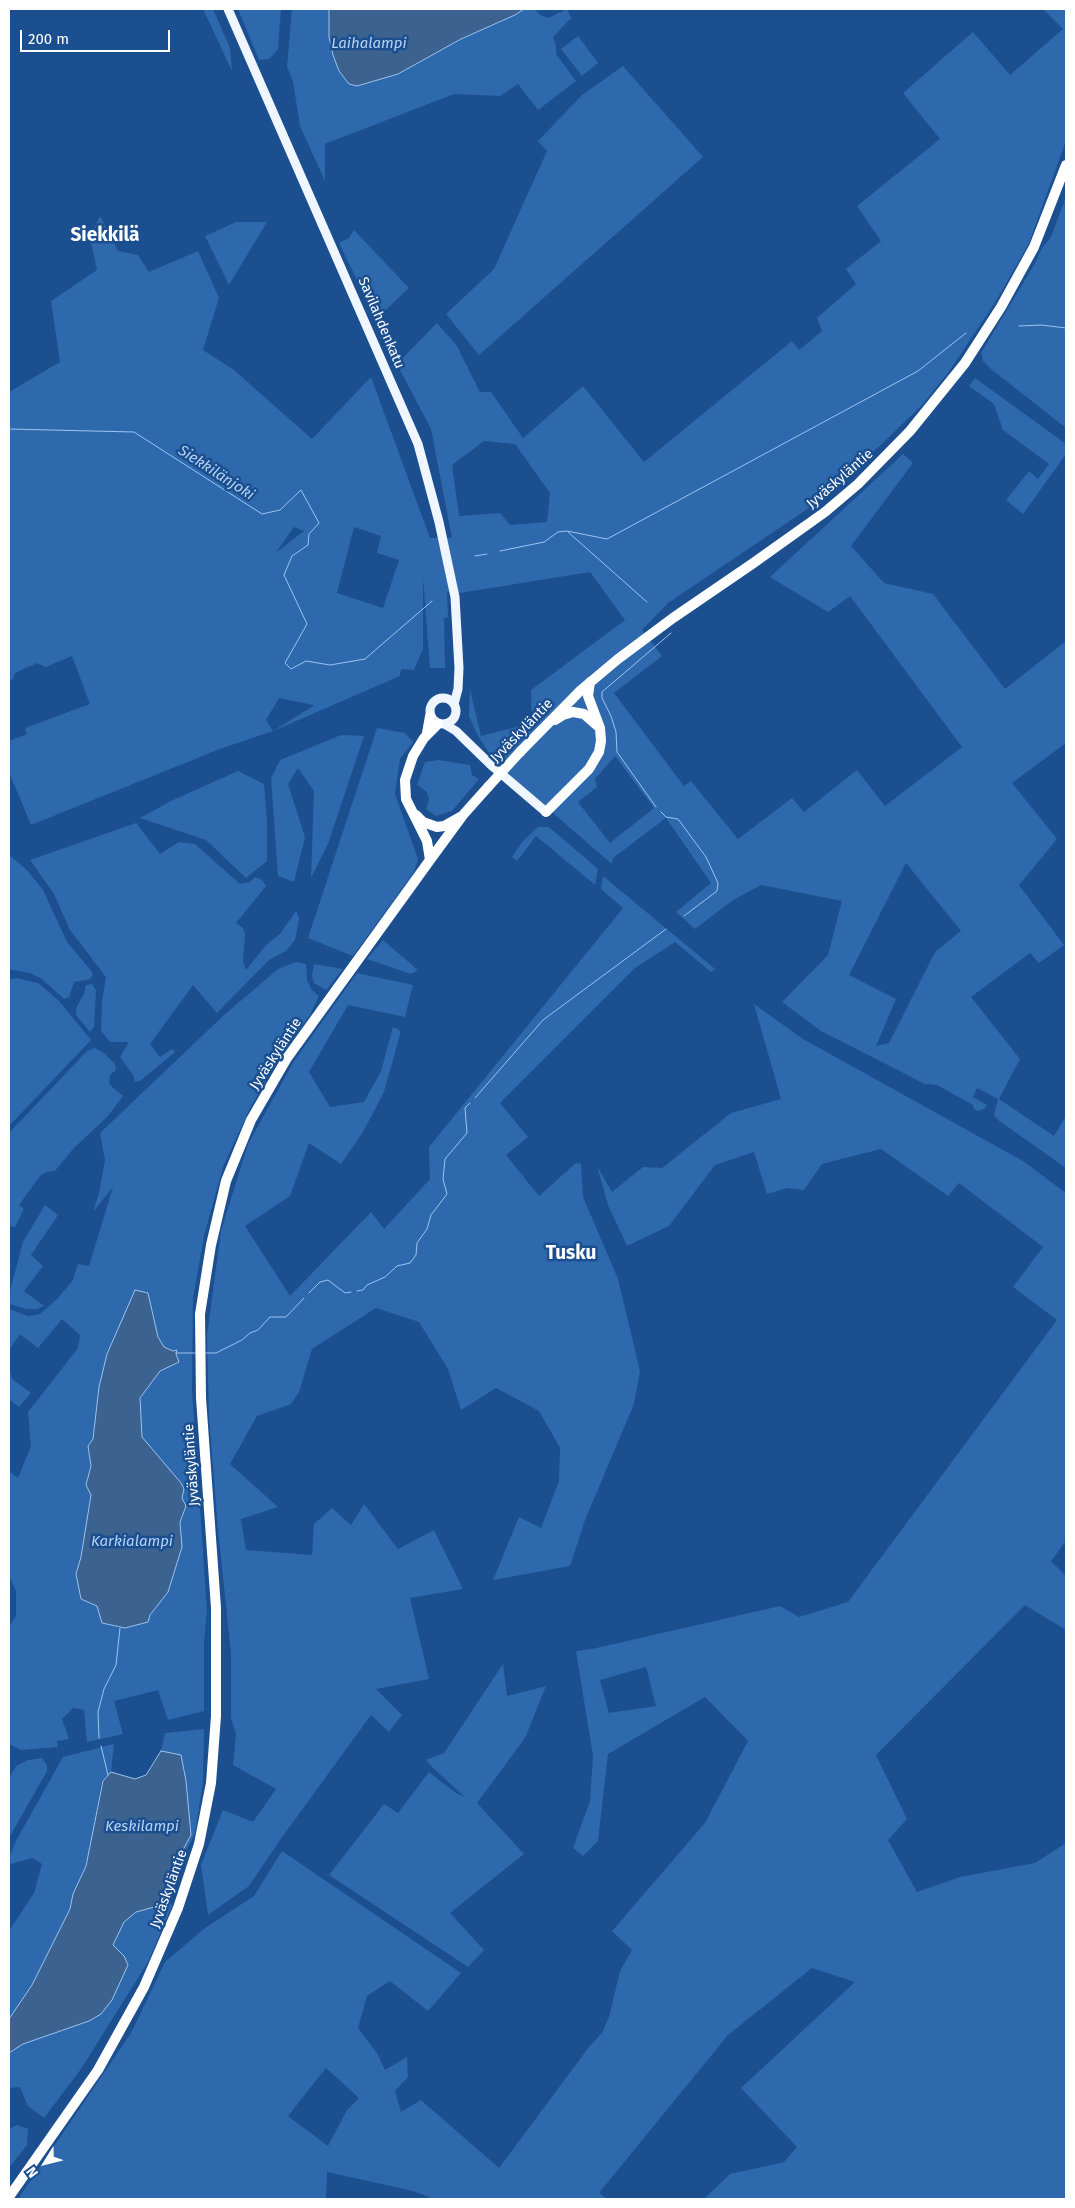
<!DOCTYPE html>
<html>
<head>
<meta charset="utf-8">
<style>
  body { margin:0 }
  #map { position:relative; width:1075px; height:2208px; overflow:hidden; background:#1b4f8f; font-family:"Fira Sans",sans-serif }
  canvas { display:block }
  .frame { position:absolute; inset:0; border:10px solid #fff; pointer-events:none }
  .north { position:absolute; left:20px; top:2138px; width:50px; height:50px; -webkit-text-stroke:4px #1b4f8f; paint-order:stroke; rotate:234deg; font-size:14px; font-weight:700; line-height:20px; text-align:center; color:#fff }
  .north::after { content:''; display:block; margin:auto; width:18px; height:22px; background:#fff; clip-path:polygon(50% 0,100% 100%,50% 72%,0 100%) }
  .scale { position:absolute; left:20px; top:30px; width:150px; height:22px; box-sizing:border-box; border:2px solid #fff; border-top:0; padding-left:6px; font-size:15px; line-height:18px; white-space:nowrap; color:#fff; -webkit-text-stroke:4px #1b4f8f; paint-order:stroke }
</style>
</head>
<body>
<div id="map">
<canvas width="1075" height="2208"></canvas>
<div class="frame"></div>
<div class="north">N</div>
<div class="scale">200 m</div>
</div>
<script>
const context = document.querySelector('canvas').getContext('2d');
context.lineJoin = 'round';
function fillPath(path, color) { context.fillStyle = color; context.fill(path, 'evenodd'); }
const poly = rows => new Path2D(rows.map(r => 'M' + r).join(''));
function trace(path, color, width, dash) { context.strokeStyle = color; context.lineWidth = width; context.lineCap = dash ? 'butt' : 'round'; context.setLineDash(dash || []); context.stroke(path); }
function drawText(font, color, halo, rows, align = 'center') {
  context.font = font + ' "Fira Sans",sans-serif'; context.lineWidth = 5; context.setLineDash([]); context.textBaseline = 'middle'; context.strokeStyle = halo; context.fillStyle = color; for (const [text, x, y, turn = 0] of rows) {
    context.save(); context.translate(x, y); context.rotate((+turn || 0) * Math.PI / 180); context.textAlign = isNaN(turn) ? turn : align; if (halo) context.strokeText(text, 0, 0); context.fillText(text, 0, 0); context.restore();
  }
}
const green = poly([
  [203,9,213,9,230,48,232,71],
  [238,9,281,9,278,49,269,59,259,60],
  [292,9,329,9,329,37,357,86,398,74,461,39,515,15,524,9,535,9,540,15,548,18,567,9,571,18,553,37,556,46,556,54,576,81,538,110,518,84,500,96,454,94,325,144,325,181,300,126,293,81,287,67],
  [1043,9,1066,9,1066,141,1029,243,996,301,948,373,922,405,885,441,818,502,668,603,642,630,662,656,614,693,684,786,691,781,738,839,792,798,804,812,857,770,885,806,962,747,850,596,828,612,770,577,903,454,913,463,851,546,884,583,933,594,1005,689,1066,641,1066,743,1012,783,1057,839,1019,885,1064,945,1039,963,1030,953,971,997,1020,1059,999,1099,1054,1136,1066,1116,1066,1168,998,1120,994,1115,998,1099,977,1088,973,1097,987,1105,984,1109,978,1111,974,1109,973,1105,937,1085,925,1084,821,1031,782,1002,828,955,842,901,761,885,733,900,695,929,676,912,711,883,666,818,613,858,612,864,518,783,495,758,493,759,478,736,469,716,470,690,481,736,532,723,531,690,625,620,590,572,460,593,447,592,448,617,444,618,445,668,430,668,423,578,423,649,414,670,401,669,400,676,273,731,220,749,31,825,9,772,9,741,27,734,25,728,90,704,72,656,46,667,37,663,15,673,13,679,9,680,9,392,60,362,51,301,97,270,90,238,100,216,118,251,138,255,149,272,198,251,219,298,203,350,234,370,312,439,371,377,430,538,452,538,431,429,397,364,437,323,457,346,480,392,491,392,523,438,583,386,644,462,792,341,799,350,822,331,817,318,856,284,846,269,881,241,857,206,940,139,903,93,973,32,1010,75,1063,29],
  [484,441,515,444,550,493,547,522,510,525,500,513,459,516,452,465],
  [294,527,304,531,277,552,277,551],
  [354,527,381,536,377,553,399,560,383,608,337,593],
  [279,698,313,705,313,706,273,731,266,720],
  [615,756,654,808,610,843,578,802,597,787,595,779],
  [906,863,961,931,935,952,889,1043,876,1046,896,999,849,975],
  [578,36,598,63,582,76,561,49],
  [623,66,703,157,479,355,446,314,494,269,547,151,538,141,582,95],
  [1066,197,1066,428,991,369,983,361,981,353,1034,265,1042,248,1051,237],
  [236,222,267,222,229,285,205,236],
  [354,230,409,288,376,319,339,243,349,238],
  [975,378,1066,444,1066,454,1023,514,1006,500,1029,471,1038,479,1049,464,1003,430,994,404,969,386],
  [377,728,405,733,413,742,400,759,395,794,418,859,414,872,353,956,308,938],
  [341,735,364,736,328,844,311,878,314,791,298,768,288,784,305,837,294,882,278,876,271,778,280,760],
  [439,760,470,765,472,775,479,779,452,811,436,816,426,809,429,799,427,792,417,785,425,762],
  [238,771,264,784,267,819,267,861,246,878,206,840,140,818,171,801],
  [136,823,160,854,179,842,195,844,240,884,250,882,255,877,262,880,266,886,236,923,243,928,245,934,243,961,246,970,267,944,280,934,296,911,299,918,295,940,286,951,269,960,217,1013,193,985,150,1044,160,1057,172,1049,175,1052,140,1081,135,1082,133,1075,120,1057,129,1042,110,1042,101,1031,102,1001,106,977,70,930,54,894,30,860],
  [538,827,549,827,598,869,595,885,536,836,517,861,512,857,523,841],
  [9,855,27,870,43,890,67,942,93,973,91,979,74,982,69,997,64,999,42,979,30,973,9,969],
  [603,876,715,969,711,972,675,942,635,968,500,1103,528,1137,506,1155,539,1196,576,1163,581,1164,583,1197,618,1279,640,1371,634,1404,585,1520,570,1566,493,1580,519,1517,541,1528,559,1481,560,1448,539,1411,496,1388,461,1410,448,1369,419,1322,376,1308,312,1349,299,1392,291,1404,257,1416,230,1464,278,1507,241,1519,246,1550,312,1555,314,1524,332,1508,351,1525,364,1504,398,1549,434,1530,463,1589,410,1598,429,1679,376,1689,402,1715,389,1732,371,1715,280,1840,249,1886,208,1915,201,1865,223,1810,253,1822,276,1789,233,1765,236,1734,231,1718,231,1653,218,1530,209,1417,207,1335,221,1231,248,1144,294,1061,357,973,413,985,405,1017,348,1005,309,1072,330,1107,364,1102,381,1071,393,1027,401,1031,384,1092,363,1132,341,1164,309,1143,290,1196,245,1226,290,1296,371,1212,384,1229,430,1179,429,1147,623,908,601,889],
  [383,940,418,970,411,974,367,959],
  [296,962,306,964,307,980,312,990,319,996,310,1015,279,1059,250,1108,223,1167,204,1236,193,1299,192,1390,207,1611,204,1641,204,1711,168,1720,158,1690,114,1701,123,1734,87,1742,84,1710,73,1708,62,1719,69,1739,57,1741,58,1747,21,1750,9,1744,9,1627,16,1616,16,1591,9,1576,9,1471,18,1478,31,1446,28,1412,78,1348,80,1335,62,1319,38,1348,20,1334,9,1350,9,1309,28,1316,40,1314,58,1298,73,1280,78,1264,89,1266,113,1187,93,1212,99,1193,105,1160,100,1133,224,1015,278,969],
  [148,1293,158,1337,164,1347,173,1351,140,1398,142,1437,181,1484,184,1489,181,1498,186,1507,180,1522,182,1547,168,1592,150,1615,125,1628,120,1628,102,1623,97,1606,81,1599,76,1574,81,1557,91,1495,86,1485,91,1466,88,1446,93,1439,99,1387,107,1354],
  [314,964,343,969,326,990,314,983,312,975],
  [17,978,38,983,59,1001,91,1040,9,1126,9,979],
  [92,984,96,990,94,1027,90,1032,76,1015,77,1006,84,994,86,985],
  [754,1004,803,1039,1023,1161,1066,1193,1066,1541,1051,1561,1066,1576,1066,1630,1025,1605,876,1755,907,1819,888,1840,917,1892,960,1877,1035,1863,1066,1843,1066,2199,704,2199,730,2174,784,2162,797,2147,741,2088,855,1982,812,1968,728,2035,599,2193,607,2199,429,2199,429,2197,413,2191,327,2172,326,2199,18,2199,131,2033,165,1962,205,1928,254,1896,282,1851,461,1973,428,2011,390,1981,367,1996,358,2028,377,2053,385,2070,407,2057,408,2077,395,2091,401,2112,421,2100,499,2168,589,2047,602,2033,609,2017,620,1971,632,1950,612,1931,705,1823,748,1741,705,1697,608,1754,598,1841,583,1856,573,1848,590,1801,593,1756,576,1651,592,1649,780,1606,799,1617,848,1602,1057,1320,1013,1287,1043,1247,959,1183,948,1196,881,1149,822,1164,804,1190,787,1188,767,1194,754,1152,715,1165,669,1226,627,1246,608,1205,597,1166,612,1192,643,1167,662,1168,731,1113,781,1099],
  [646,1667,656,1706,609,1713,600,1680],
  [326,2068,359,2098,347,2110,328,2146,288,2116],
  [95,1048,104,1053,115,1064,116,1070,110,1075,109,1084,123,1096,108,1116,73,1149,55,1171,46,1172,40,1176,19,1205,24,1209,15,1227,9,1226,9,1133,87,1051],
  [45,1205,58,1215,31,1255,43,1266,24,1291,44,1306,37,1309,26,1309,9,1304,9,1295,23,1242],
  [9,1366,12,1379,31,1393,19,1407,9,1399],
  [503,1664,507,1696,546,1686,525,1738,477,1803,524,1854,450,1913,484,1950,468,1967,329,1875,384,1804,398,1813,429,1772,456,1793,465,1797,433,1768,426,1760,444,1753],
  [204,1729,203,1782,195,1834,182,1858,170,1897,172,1906,148,1962,81,2069,44,2118,28,2106,20,2087,9,2088,9,2053,23,2044,89,2021,101,2014,117,1950,113,1945,124,1921,136,1912,165,1904,166,1881,191,1835,186,1781,181,1755,161,1751,165,1733],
  [114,1744,111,1772,102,1781,86,1866,73,1894,70,1909,32,1985,9,2019,9,1931,34,1893,42,1864,32,1858,11,1864,9,1858,17,1839,63,1757],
  [42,1758,47,1765,47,1771,9,1838,9,1778,16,1766,28,1760],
  [17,2125,28,2129,27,2145,9,2168,9,2129]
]);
const water = poly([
  [329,9,524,9,515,15,461,39,398,74,357,86,349,84,339,71,333,55,329,37,329,9],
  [135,1290,148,1293,158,1337,164,1347,173,1351,177,1350,176,1354,179,1362,160,1371,140,1398,142,1437,181,1483,184,1489,182,1498,186,1506,180,1522,182,1547,168,1592,150,1615,148,1622,125,1628,102,1623,97,1606,81,1599,76,1574,81,1557,91,1495,86,1485,91,1466,88,1446,93,1439,99,1387,107,1354,135,1290],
  [161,1751,181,1755,186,1781,191,1835,166,1881,165,1904,136,1912,124,1922,113,1945,124,1956,128,1965,112,2000,101,2014,89,2021,23,2044,9,2053,9,2019,32,1985,70,1909,73,1894,86,1866,103,1781,111,1772,135,1779,146,1775,161,1751]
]);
const stream = poly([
  [1019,326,1041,325,1066,328],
  [9,429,134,432,262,514,280,510,301,490,319,523,309,534,308,545,292,556,284,575,307,624,285,663,291,669,306,661,330,665,365,659,432,601],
  [568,532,647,602],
  [500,551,544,542,558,532,567,531,607,539,918,371,966,333],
  [475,556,487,554],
  [656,807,617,752,616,732,611,716,602,698,602,692,671,633],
  [661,812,666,817,678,819,706,857,718,883,717,891,684,916],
  [475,1098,543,1020,666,929],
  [357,1291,363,1290,367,1285,385,1277,397,1266,410,1263,416,1255,417,1243,427,1229,431,1215,447,1194,443,1179,445,1159,467,1133,465,1108,470,1103],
  [309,1293,320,1282,328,1280,345,1293,351,1292],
  [176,1353,195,1353],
  [206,1353,216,1353,242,1340,250,1333,258,1330,270,1317,286,1317,304,1298],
  [99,1738,98,1712,104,1689,116,1665,120,1628],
  [101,1746,108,1775]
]);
const major = poly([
  [228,9,418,444,439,522,455,597,459,668,458,689,454,704],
  '430 711a13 13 0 1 1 26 0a13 13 0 1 1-26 0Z',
  [446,725,456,731,491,765,546,812]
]);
const highway = poly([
  [555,720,563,715,573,712,584,714,600,728],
  [427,733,430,716],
  [520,752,581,690,618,659,673,618,752,564,825,512,858,484,910,431,965,363,1001,307,1034,247,1066,165],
  [546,812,589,769,599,752,601,741,600,728,588,696,590,682],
  [416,815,423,822,437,827,444,826,460,817],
  [430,860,427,841,406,799,405,780,413,756,424,738,438,724],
  [9,2197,98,2070,144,1987,178,1908,199,1844,211,1783,216,1716,216,1608,201,1398,200,1314,211,1245,226,1181,251,1120,287,1058,430,860,463,815,488,787]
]);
const highwayBridge = poly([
  [488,787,520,752]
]);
const streetNames = [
  ["Savilahdenkatu",381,323,67],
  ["Jyväskyläntie",840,479,-41],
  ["Jyväskyläntie",522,731,-46],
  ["Jyväskyläntie",276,1054,-57],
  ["Jyväskyläntie",192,1465,-94],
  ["Jyväskyläntie",169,1889,-70]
];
const waterNames = [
  ["Laihalampi",369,44],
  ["Siekkilänjoki",216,473,33],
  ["Karkialampi",132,1542],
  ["Keskilampi",142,1827]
];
const districtNames = [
  ["Siekkilä",105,236],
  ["Tusku",571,1254]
];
fillPath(green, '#2e69ad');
fillPath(water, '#3c6290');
trace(water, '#9cc4f0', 1);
trace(stream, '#9cc4f0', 1);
trace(major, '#f0f6ff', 9);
trace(highway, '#fff', 10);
trace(highwayBridge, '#fff', 10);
drawText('14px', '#fff', '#1b4f8f', streetNames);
drawText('italic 15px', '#b5d3f5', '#1b4f8f', waterNames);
drawText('bold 19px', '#fff', '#1b4f8f', districtNames);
</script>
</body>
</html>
